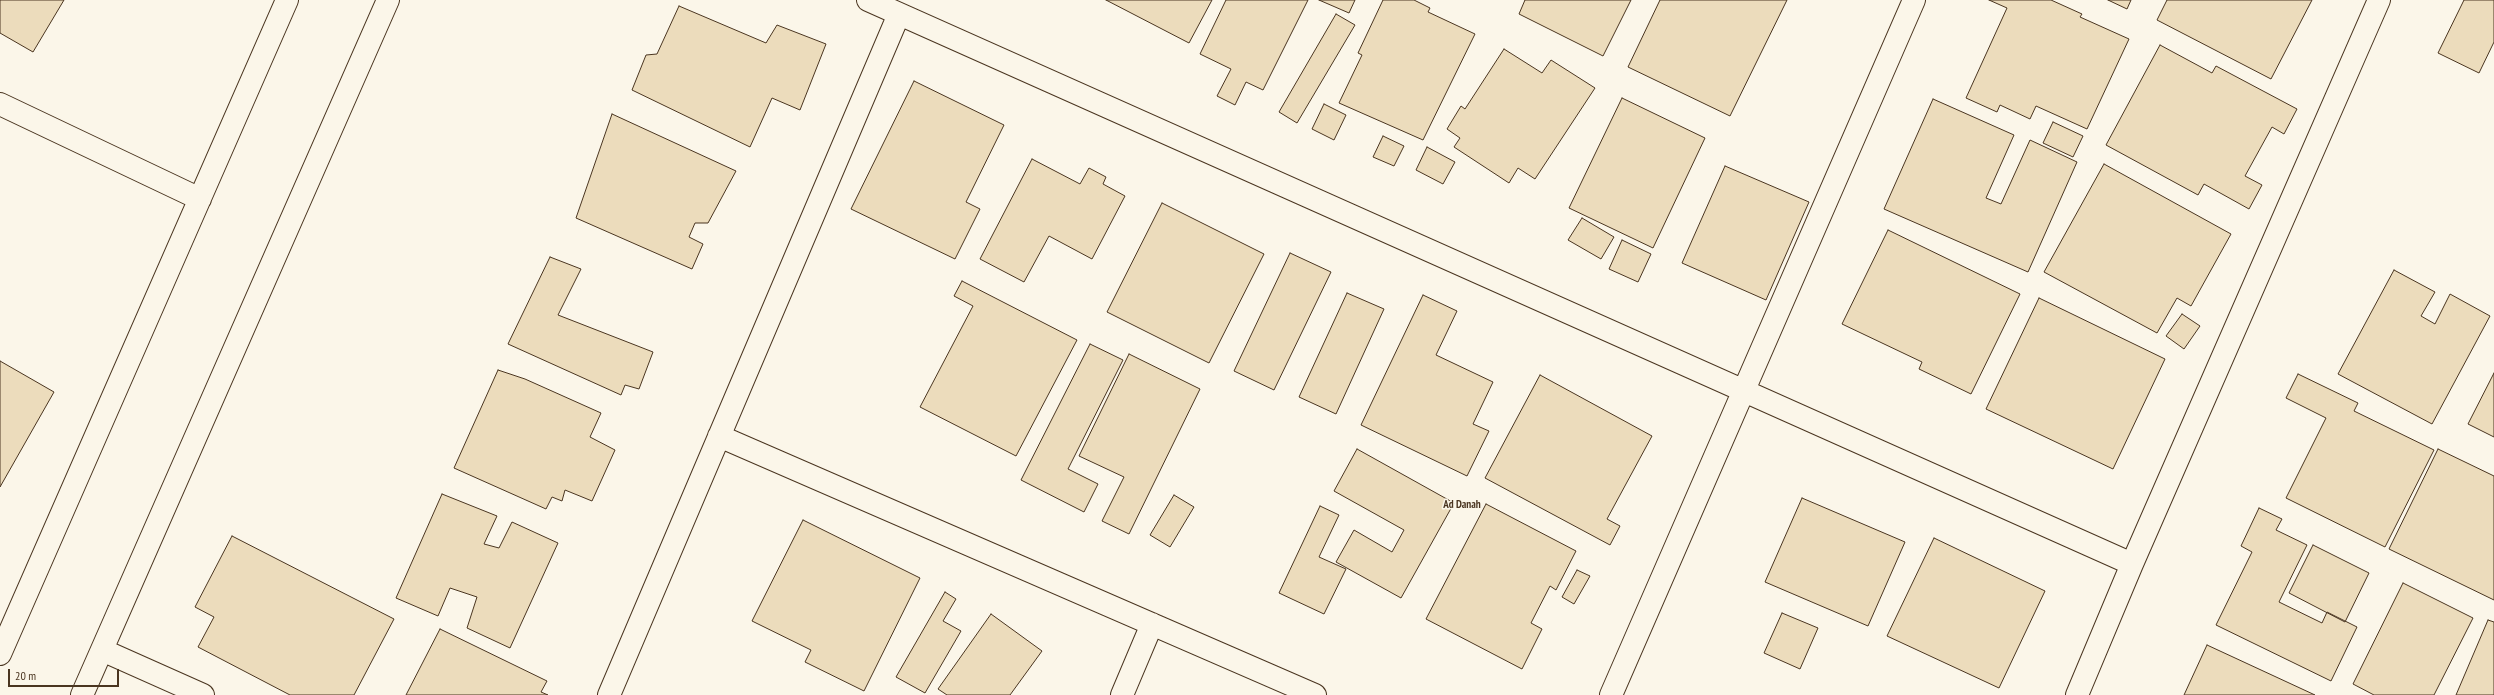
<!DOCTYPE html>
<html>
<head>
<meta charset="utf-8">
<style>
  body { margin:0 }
  #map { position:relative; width:2494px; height:695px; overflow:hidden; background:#fbf6e9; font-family:"PT Sans Narrow",sans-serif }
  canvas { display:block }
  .scale { position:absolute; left:8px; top:669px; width:111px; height:18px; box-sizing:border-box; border:2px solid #4a3520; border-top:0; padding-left:5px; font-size:12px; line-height:14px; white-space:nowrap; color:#4a3520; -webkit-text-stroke:3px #fbf6e9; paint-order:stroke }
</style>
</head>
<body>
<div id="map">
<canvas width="2494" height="695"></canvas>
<div class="scale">20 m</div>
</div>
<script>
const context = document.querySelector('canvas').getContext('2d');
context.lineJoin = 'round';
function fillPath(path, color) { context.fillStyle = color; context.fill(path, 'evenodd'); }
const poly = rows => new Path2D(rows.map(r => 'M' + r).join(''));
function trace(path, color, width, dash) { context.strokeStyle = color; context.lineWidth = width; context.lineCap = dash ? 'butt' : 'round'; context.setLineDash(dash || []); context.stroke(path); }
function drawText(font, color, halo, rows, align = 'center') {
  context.font = font + ' "PT Sans Narrow",sans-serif'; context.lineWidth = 3; context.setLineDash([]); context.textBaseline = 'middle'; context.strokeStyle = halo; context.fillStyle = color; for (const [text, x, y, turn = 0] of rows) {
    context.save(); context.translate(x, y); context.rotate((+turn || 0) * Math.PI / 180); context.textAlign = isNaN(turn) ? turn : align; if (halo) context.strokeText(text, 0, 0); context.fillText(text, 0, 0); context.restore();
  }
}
const building = poly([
  [0,0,64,0,33,52,0,33,0,0],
  [1106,0,1212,0,1189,43,1106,0],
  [1226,0,1308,0,1263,90,1246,82,1235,105,1217,96,1231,69,1200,54,1226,0],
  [1319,0,1355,0,1349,13,1319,0],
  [1383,0,1414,0,1430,8,1428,12,1475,34,1423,140,1339,103,1362,55,1358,53,1383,0],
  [1525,0,1631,0,1603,56,1519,14,1525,0],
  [1660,0,1787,0,1730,116,1628,67,1660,0],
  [1989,0,2051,0,2082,14,2080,17,2129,39,2087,129,2036,106,2030,119,2000,105,1997,112,1966,98,2007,8,1989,0],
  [2108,0,2131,0,2127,9,2108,0],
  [2167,0,2312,0,2271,79,2157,20,2167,0],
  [2464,0,2494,0,2494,42,2479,73,2438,53,2464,0],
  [679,6,766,43,777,25,826,44,800,110,772,98,750,147,632,90,646,55,657,54,679,6],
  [1336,14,1355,25,1297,123,1279,112,1336,14],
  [2160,45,2212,73,2216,66,2297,109,2284,134,2272,127,2245,176,2262,185,2249,209,2204,184,2198,195,2106,145,2160,45],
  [1504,49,1542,73,1551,60,1595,88,1535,179,1518,168,1509,183,1454,147,1460,138,1447,129,1461,106,1465,109,1504,49],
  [914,81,1004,125,966,202,980,209,955,259,851,209,914,81],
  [1622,98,1705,138,1653,248,1569,208,1622,98],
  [1933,99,2014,135,1986,198,2001,204,2030,140,2077,162,2028,272,1884,209,1933,99],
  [1324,104,1346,115,1334,140,1312,129,1324,104],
  [612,114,736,171,708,223,695,223,689,237,703,244,692,269,576,218,612,114],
  [2053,122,2083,136,2073,157,2043,143,2053,122],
  [1383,136,1404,146,1394,166,1373,157,1383,136],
  [1427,147,1455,162,1443,184,1416,170,1427,147],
  [1032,159,1080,184,1089,168,1106,177,1103,184,1125,196,1092,259,1049,236,1024,282,980,259,1032,159],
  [2104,164,2231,234,2191,306,2177,298,2157,333,2044,272,2104,164],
  [1725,166,1809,202,1766,300,1682,263,1725,166],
  [1162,203,1264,254,1209,363,1107,312,1162,203],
  [1582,218,1614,237,1601,259,1568,240,1582,218],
  [1888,230,2020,294,1971,394,1919,369,1922,362,1842,324,1888,230],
  [1622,240,1651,254,1638,282,1609,269,1622,240],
  [1290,253,1331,272,1274,390,1234,371,1290,253],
  [550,257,581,269,558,315,653,352,639,389,625,385,621,395,508,344,550,257],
  [2394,270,2435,292,2421,316,2435,324,2450,294,2490,316,2432,424,2338,374,2394,270],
  [962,281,1077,340,1016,456,920,407,973,306,954,296,962,281],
  [1347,293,1384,309,1336,414,1299,397,1347,293],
  [1423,295,1457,311,1436,355,1493,382,1473,424,1489,431,1467,476,1361,425,1423,295],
  [2039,298,2165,359,2113,469,1986,409,2039,298],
  [2182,314,2200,326,2184,349,2166,336,2182,314],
  [1090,344,1123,360,1068,469,1098,484,1084,512,1021,480,1090,344],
  [1129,354,1200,389,1129,534,1102,521,1124,477,1079,456,1129,354],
  [0,361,54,392,0,487,0,361],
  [498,370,525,379,601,413,590,437,615,450,592,501,565,490,562,501,552,497,546,509,454,468,498,370],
  [2494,373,2494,437,2468,424,2494,373],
  [2298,374,2358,403,2354,411,2434,450,2385,547,2286,498,2326,418,2286,398,2298,374],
  [1540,375,1652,436,1607,519,1620,526,1610,545,1485,478,1540,375],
  [1357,449,1454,503,1401,598,1336,562,1354,530,1392,552,1404,530,1334,491,1357,449],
  [2438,449,2494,476,2494,600,2389,549,2438,449],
  [442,494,497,516,484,544,499,548,512,522,558,543,510,648,467,628,477,597,450,588,438,616,396,598,442,494],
  [1174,495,1194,507,1170,547,1150,535,1174,495],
  [1802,498,1905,542,1868,626,1765,582,1802,498],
  [1486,504,1576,551,1556,590,1550,586,1531,623,1542,629,1522,669,1426,619,1486,504],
  [1320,506,1339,515,1319,557,1346,569,1324,614,1279,593,1320,506],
  [2259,508,2282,519,2276,530,2307,545,2279,602,2322,623,2327,612,2357,627,2331,681,2216,625,2252,552,2241,546,2259,508],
  [803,520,920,578,864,691,805,662,811,650,752,621,803,520],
  [232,536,394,619,354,695,290,695,198,647,214,617,195,607,232,536],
  [1934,538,2045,591,1999,688,1887,636,1934,538],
  [2313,545,2369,573,2345,622,2289,593,2313,545],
  [1577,570,1590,576,1574,604,1562,597,1577,570],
  [2403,583,2473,618,2434,695,2374,695,2353,684,2403,583],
  [945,592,956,599,943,621,961,631,925,693,896,677,945,592],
  [1782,613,1818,628,1800,669,1764,653,1782,613],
  [991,614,1042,651,1010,695,947,695,938,689,991,614],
  [2488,620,2494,622,2494,695,2456,695,2488,620],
  [440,629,547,681,541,692,548,695,406,695,440,629],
  [2207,645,2315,695,2184,695,2207,645]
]);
const minor = poly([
  [868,0,2132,564],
  [0,104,200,199],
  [719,436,1315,695],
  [102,650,203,695],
  [0,654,287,0],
  [82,695,388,0],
  [609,695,899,14],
  [1122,695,1152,624],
  [1611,695,1914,0],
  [2077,695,2132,564,2379,0]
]);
const neighbourhoodNames = [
  ["Ad Danah",1462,505]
];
fillPath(building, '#ecdcbc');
trace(building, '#4a3520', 1);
trace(minor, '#4a3520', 24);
trace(minor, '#fbf6e9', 22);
drawText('bold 11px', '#4a3520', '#fbf6e9', neighbourhoodNames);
</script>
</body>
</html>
